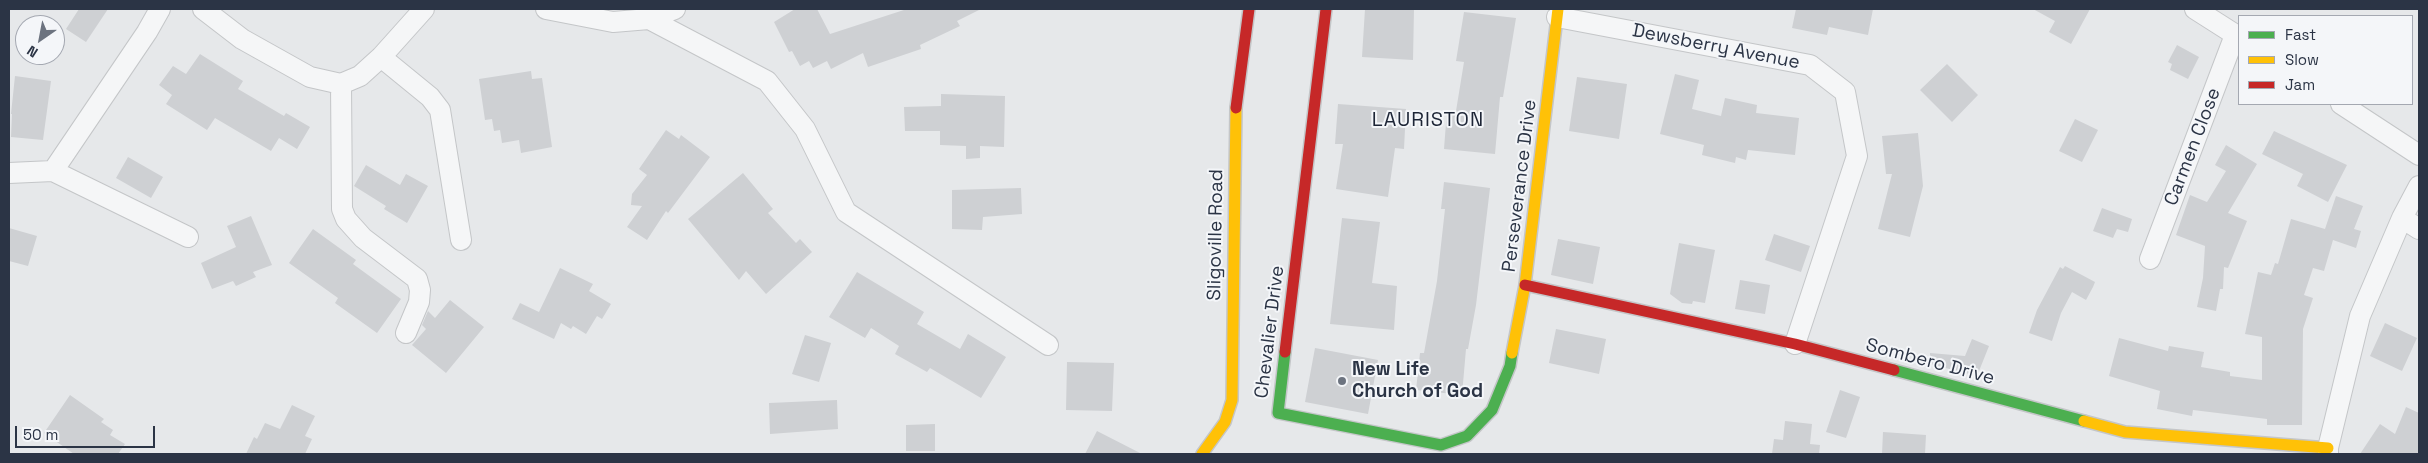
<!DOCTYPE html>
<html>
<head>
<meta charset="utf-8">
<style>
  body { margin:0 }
  #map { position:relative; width:2428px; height:463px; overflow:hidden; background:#e6e8ea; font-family:"Space Grotesk",sans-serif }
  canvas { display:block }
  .frame { position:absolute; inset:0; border:10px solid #2b3445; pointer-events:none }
  .legend { position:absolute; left:2238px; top:15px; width:175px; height:90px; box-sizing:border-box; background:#f4f6f9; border:1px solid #a4a8b1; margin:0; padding:6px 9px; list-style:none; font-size:15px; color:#2b3445 }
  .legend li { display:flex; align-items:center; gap:10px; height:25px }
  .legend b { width:25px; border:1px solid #a4a8b1 }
  .north { position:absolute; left:15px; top:15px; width:50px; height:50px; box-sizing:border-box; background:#f4f6f9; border:1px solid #a4a8b1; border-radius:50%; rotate:213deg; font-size:14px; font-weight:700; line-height:20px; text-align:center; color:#2b3445 }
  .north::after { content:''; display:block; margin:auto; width:18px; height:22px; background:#6c737f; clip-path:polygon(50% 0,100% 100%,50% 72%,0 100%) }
  .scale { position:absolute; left:15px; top:426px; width:140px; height:22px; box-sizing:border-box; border:2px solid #2b3445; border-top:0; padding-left:6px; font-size:15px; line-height:18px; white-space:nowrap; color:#2b3445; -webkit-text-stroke:4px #f4f6f9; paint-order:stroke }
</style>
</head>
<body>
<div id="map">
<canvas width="2428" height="463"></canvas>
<div class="frame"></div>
<ul class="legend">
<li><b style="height:6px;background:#4caf50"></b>Fast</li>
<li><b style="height:6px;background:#ffc107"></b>Slow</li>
<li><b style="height:6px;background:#c62828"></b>Jam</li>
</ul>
<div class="north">N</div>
<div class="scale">50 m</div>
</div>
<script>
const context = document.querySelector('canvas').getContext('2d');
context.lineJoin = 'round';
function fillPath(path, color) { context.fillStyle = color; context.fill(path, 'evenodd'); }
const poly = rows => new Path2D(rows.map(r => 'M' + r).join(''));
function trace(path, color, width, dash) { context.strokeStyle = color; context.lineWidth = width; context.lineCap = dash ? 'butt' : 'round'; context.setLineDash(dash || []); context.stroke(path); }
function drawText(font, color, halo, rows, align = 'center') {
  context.font = font + ' "Space Grotesk",sans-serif'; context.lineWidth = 4; context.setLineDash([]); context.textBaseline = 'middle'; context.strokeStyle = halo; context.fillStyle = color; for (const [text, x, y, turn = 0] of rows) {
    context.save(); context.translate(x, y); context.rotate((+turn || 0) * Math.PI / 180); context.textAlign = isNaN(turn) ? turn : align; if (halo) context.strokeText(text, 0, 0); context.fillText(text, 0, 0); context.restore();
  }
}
const building = poly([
  [79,9,108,9,86,42,66,29],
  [795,9,817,9,830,34,907,9,981,9,957,21,960,26,920,45,921,49,868,67,863,53,831,69,827,61,813,68,809,61,800,66,792,51,789,52,774,22],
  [1365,9,1414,9,1413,60,1362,57],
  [1796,9,1873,9,1868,35,1829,27,1827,35,1792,28],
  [2033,9,2090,9,2071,44,2049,32,2055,21],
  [1464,12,1516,18,1503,97,1500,97,1495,154,1444,149,1447,110,1456,111,1464,62,1456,61],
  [2177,45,2199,57,2188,79,2170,70,2172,64,2168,62],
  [200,54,243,81,238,89,284,116,286,113,310,127,297,149,279,138,271,151,215,118,207,130,166,104,172,95,159,85,173,66,186,74],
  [1947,64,1978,95,1952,122,1920,90],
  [531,71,532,79,542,78,552,147,521,153,519,140,502,143,500,130,494,131,492,119,485,120,479,79],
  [1675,74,1699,80,1692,109,1721,116,1725,98,1757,105,1756,113,1799,118,1795,155,1748,150,1746,160,1736,157,1735,163,1702,155,1704,145,1660,134],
  [15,76,51,81,43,140,11,137,12,114,11,114],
  [1577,77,1627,84,1619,139,1569,131],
  [941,94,1005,96,1004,147,980,146,980,158,966,159,966,146,940,145,940,131,905,131,904,107,941,106],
  [1338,104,1406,109,1404,149,1395,148,1388,197,1336,189,1343,144,1335,144],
  [2075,119,2098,130,2082,162,2059,151],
  [666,130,679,139,681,135,710,157,668,213,666,211,647,240,627,227,642,206,631,205,632,194,647,175,639,169],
  [2274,131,2347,165,2328,202,2297,186,2303,174,2262,154],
  [1918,133,1923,186,1910,237,1878,229,1892,174,1886,174,1882,136],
  [2226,145,2257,164,2228,213,2247,221,2228,268,2224,267,2223,289,2220,289,2216,311,2197,307,2203,278,2205,246,2176,235,2190,195,2207,202,2226,171,2215,165],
  [128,157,163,177,151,198,116,178],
  [366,165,400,185,406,174,428,186,407,223,384,209,386,206,354,186],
  [743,173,773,209,768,213,796,243,800,239,812,252,766,294,746,271,739,280,688,219],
  [1444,182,1490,188,1476,305,1468,349,1466,349,1462,395,1416,390,1420,353,1424,353,1437,281,1445,209,1441,209],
  [1021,188,1022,214,983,217,982,230,952,229,952,190],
  [2336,196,2363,206,2354,229,2361,231,2356,248,2333,240,2324,271,2313,268,2304,295,2313,298,2303,329,2302,425,2267,425,2267,419,2193,410,2192,416,2157,409,2160,391,2109,376,2119,338,2168,351,2169,346,2204,352,2201,367,2230,372,2230,376,2262,380,2262,337,2245,334,2258,272,2271,275,2275,263,2278,264,2291,219,2325,229],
  [2102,208,2132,219,2128,232,2117,229,2113,238,2093,231],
  [251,216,272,265,253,272,256,277,236,286,233,281,212,289,201,263,236,247,227,226],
  [1342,218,1380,222,1372,283,1397,286,1394,330,1330,324],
  [9,228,37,236,28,266,9,261],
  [313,229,356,260,353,264,401,299,377,333,335,303,338,298,289,263],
  [1774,234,1810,246,1801,272,1765,260],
  [1558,239,1600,247,1593,284,1551,275],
  [1679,243,1715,250,1705,303,1693,301,1692,304,1682,303,1670,294],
  [2065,266,2095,282,2093,287,2086,300,2072,292,2061,313,2052,341,2029,333,2037,310,2060,267,2063,269],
  [560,268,593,284,589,291,611,304,602,319,597,316,586,334,573,326,571,329,561,323,554,339,512,319,520,303,539,312],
  [857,272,924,312,917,324,960,349,968,334,1006,357,981,398,930,368,927,372,895,354,899,346,871,328,865,338,829,317],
  [1740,280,1770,285,1765,314,1735,309],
  [450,300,484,327,446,373,412,345,426,329,422,325,428,311,435,318],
  [2385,323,2417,338,2402,371,2370,356],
  [1556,329,1606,339,1599,374,1549,363],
  [805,335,831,343,819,382,792,374],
  [1972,339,1989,346,1977,376,1930,364,1930,353,1965,356],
  [1315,348,1378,360,1368,414,1305,402],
  [1067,362,1114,363,1112,411,1066,410],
  [1840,390,1860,397,1846,438,1826,432],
  [70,395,104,419,101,422,113,430,110,435,125,444,118,454,74,454,44,433],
  [837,400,838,429,770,434,769,403],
  [292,405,315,416,305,436,312,439,305,454,246,454,254,437,257,439,265,423,280,429],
  [2406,407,2419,413,2419,454,2360,454,2380,424,2395,434],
  [1785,421,1812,424,1810,444,1820,445,1819,454,1772,454,1774,439,1783,440],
  [935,424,935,451,906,451,906,425],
  [1097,431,1142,454,1085,454],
  [1883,432,1926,435,1925,454,1882,454]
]);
const street = poly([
  [203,9,242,39,310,77,341,84,360,76,381,57,424,9],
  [546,9,613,22,649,19,675,9],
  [2195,9,2239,37],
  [1557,17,1810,65,1845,92,1857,156,1795,344],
  [649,19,767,81,805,129,846,212,1048,345],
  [381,57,430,97,440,110,461,240],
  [341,84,342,209,346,219,363,238,417,279,420,290,419,302,406,333],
  [2341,104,2419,155],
  [53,171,188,237],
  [9,173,53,171,147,32,160,9],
  [2402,218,2419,229],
  [2150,259,2235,35],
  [2328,454,2328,448,2360,316,2402,218,2419,186]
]);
const fast = poly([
  [1285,352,1278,413,1441,445,1467,436,1492,410,1510,366,1512,353],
  [1894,370,2084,421]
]);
const slow = poly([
  [1512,353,1525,285,1558,9],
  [2084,421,2125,432,2328,448],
  [1202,454,1225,422,1232,400,1236,108]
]);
const jam = poly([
  [1236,108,1249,9],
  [1525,285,1795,344,1894,370],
  [1285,352,1326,9]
]);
const markers = [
  [1342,381,5,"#6c737f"]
];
const streetNames = [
  ["Dewsberry Avenue",1716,47,11],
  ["Carmen Close",2193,147,-69],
  ["Perseverance Drive",1520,186,-83],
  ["Sligoville Road",1216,235,-89],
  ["Chevalier Drive",1270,332,-83],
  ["Sombero Drive",1930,362,15]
];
const poiNames = [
  ["New Life",1352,370],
  ["Church of God",1352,392]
];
const neighbourhoodNames = [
  ["LAURISTON",1428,121]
];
fillPath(building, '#ced0d3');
trace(street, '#c4c6c8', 22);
trace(fast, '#c4c6c8', 14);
trace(slow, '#c4c6c8', 14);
trace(jam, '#c4c6c8', 14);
trace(street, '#f5f6f7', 20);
trace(fast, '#4caf50', 11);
trace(slow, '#ffc107', 11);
trace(jam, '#c62828', 11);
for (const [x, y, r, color] of markers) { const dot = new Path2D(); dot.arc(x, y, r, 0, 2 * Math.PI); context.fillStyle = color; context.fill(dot); trace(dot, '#f4f6f9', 2); }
drawText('19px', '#2b3445', '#f4f6f9', streetNames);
drawText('bold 19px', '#2b3445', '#f4f6f9', poiNames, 'left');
context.letterSpacing = '1px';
drawText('20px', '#1d2536', '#f4f6f9', neighbourhoodNames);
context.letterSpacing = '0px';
</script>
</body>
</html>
